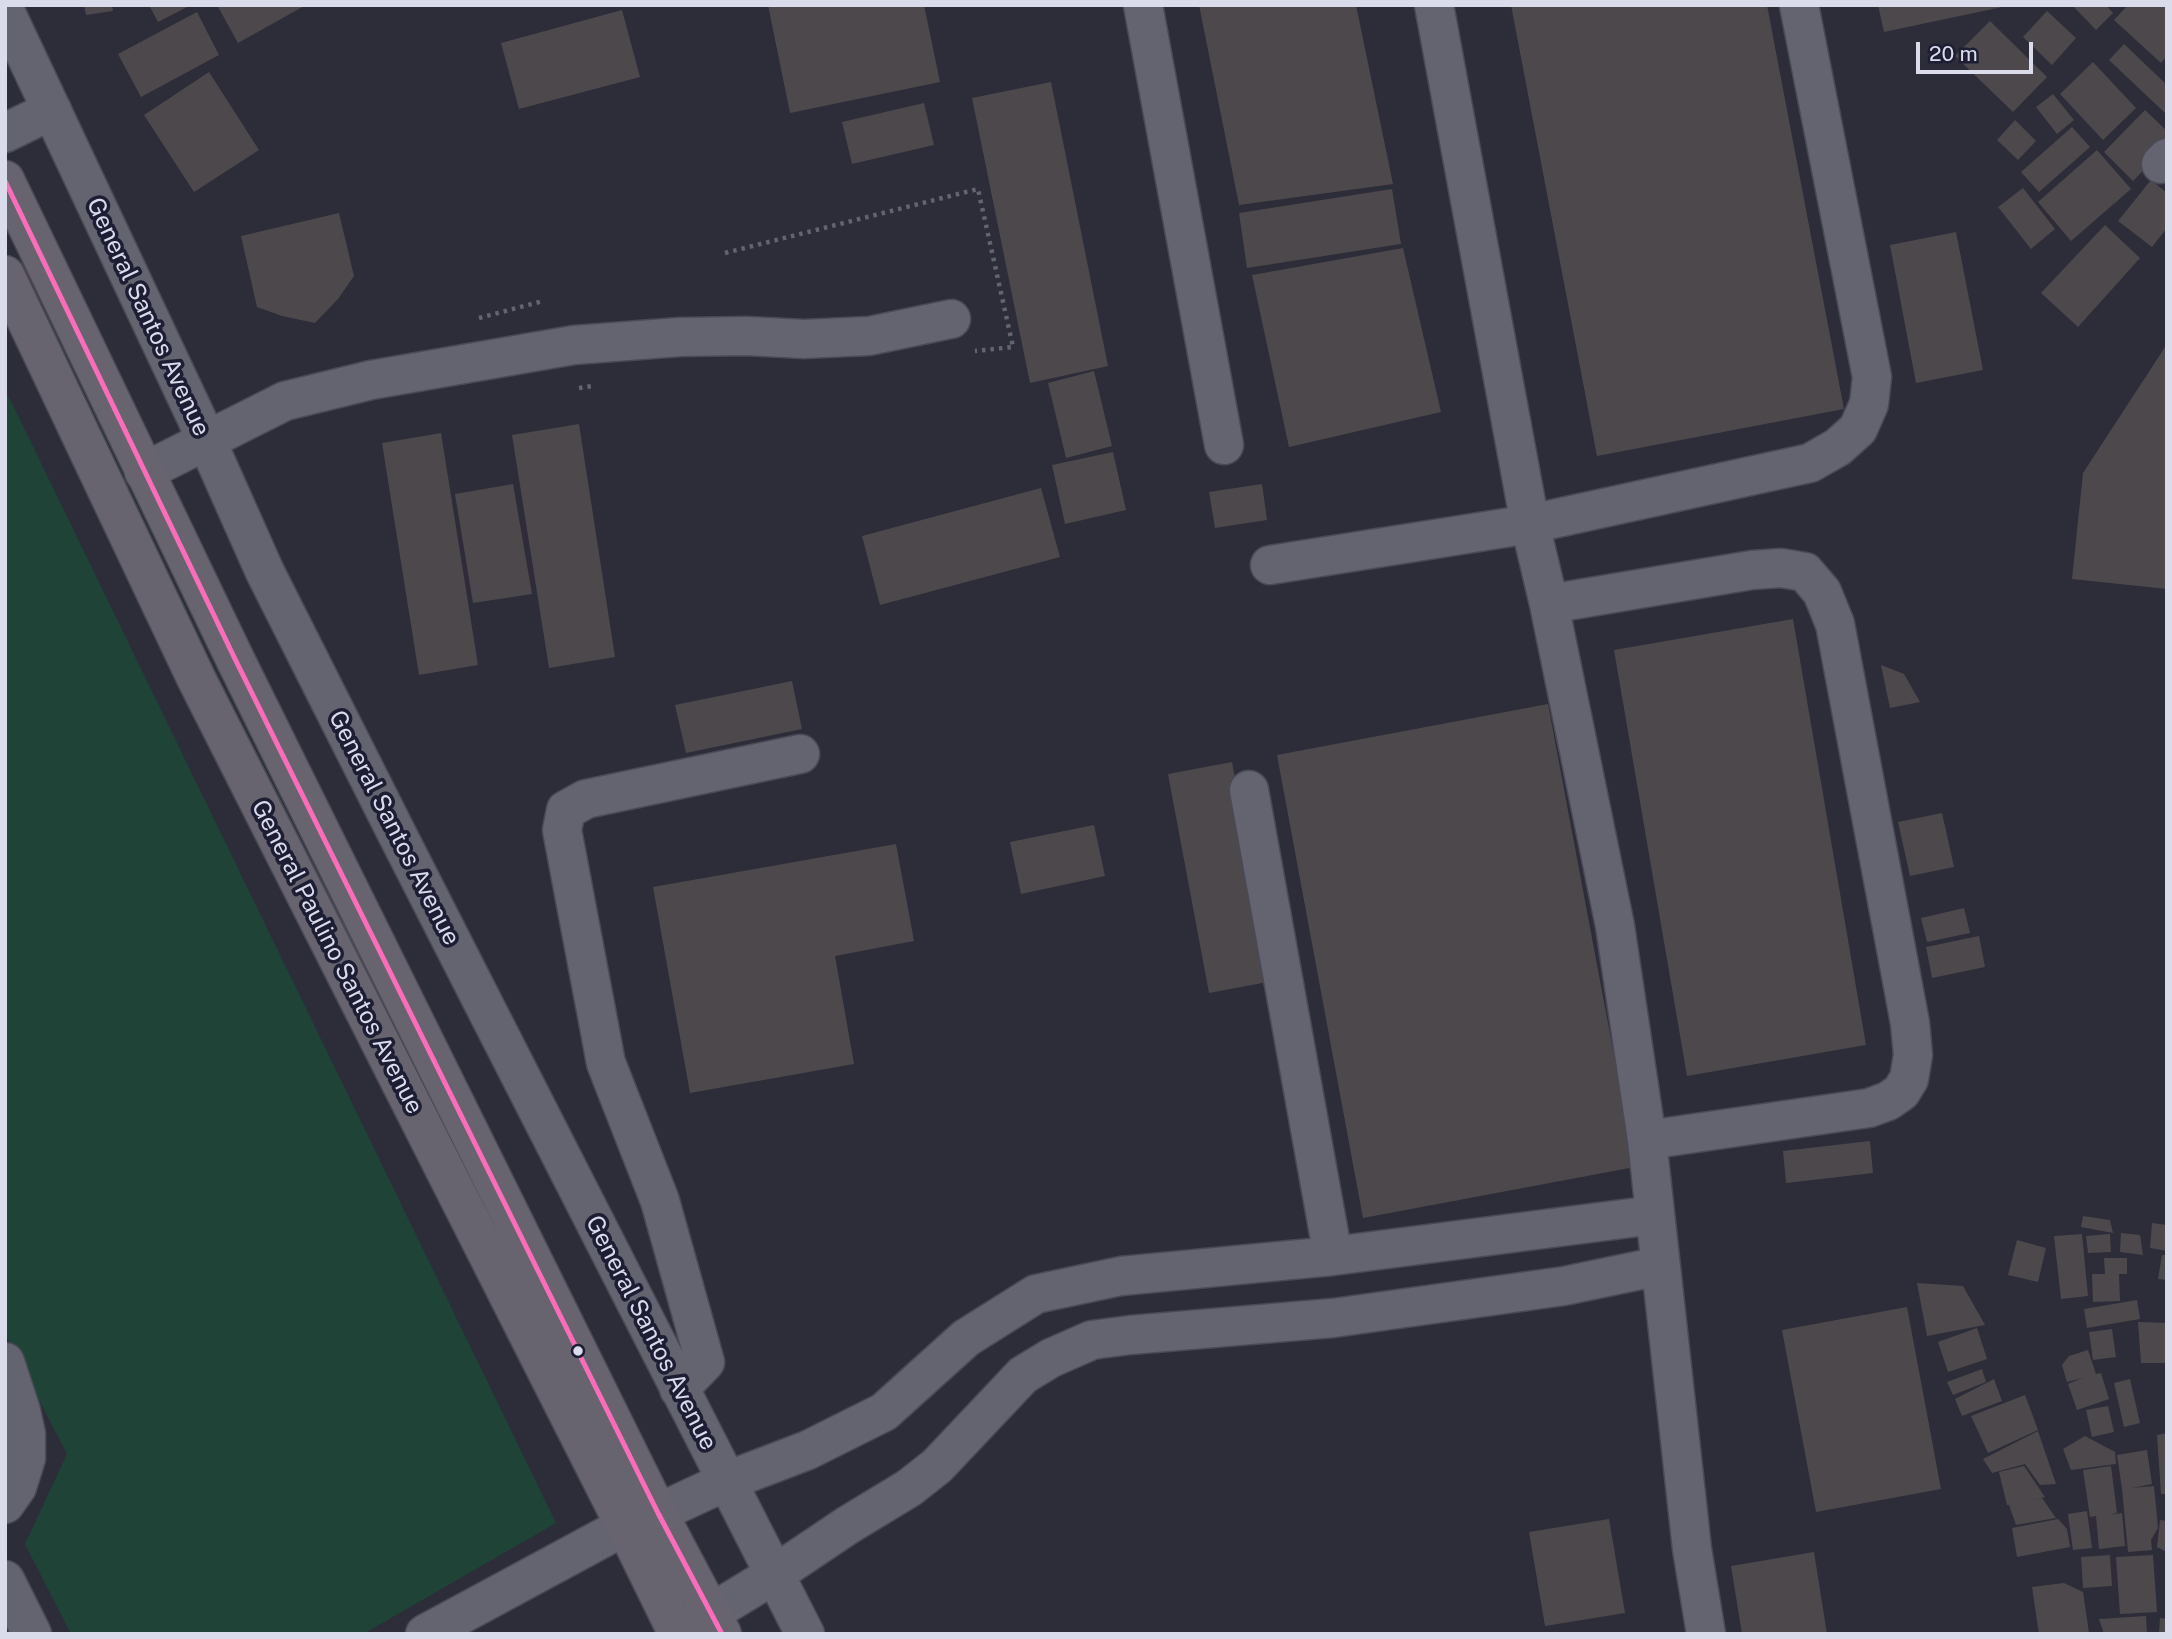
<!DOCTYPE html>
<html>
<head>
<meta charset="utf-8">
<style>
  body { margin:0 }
  #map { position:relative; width:2172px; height:1639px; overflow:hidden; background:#2c2d39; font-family:"Public Sans",sans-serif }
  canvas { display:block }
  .frame { position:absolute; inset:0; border:7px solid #dadcec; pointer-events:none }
  .scale { position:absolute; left:1916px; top:42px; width:117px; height:32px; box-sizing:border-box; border:4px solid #dadcec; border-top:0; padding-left:9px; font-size:21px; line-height:24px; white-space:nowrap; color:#dadcec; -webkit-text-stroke:5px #1d1e34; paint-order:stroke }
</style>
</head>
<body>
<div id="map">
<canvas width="2172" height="1639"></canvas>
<div class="frame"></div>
<div class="scale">20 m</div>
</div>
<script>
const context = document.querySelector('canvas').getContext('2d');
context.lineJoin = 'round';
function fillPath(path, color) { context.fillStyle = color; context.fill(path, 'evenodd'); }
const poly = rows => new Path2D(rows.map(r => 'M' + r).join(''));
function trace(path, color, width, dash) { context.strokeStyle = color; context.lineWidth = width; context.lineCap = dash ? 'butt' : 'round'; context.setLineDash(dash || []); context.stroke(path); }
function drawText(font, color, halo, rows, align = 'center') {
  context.font = font + ' "Public Sans",sans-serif'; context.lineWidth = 7; context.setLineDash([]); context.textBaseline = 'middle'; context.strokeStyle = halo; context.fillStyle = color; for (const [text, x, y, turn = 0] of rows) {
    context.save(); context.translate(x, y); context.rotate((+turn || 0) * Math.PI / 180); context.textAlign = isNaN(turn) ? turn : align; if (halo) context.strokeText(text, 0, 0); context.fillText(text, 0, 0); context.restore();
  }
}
const green = poly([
  [5,389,556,1523,363,1634,71,1634,25,1544,67,1454,5,1334]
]);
const building = poly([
  [84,5,112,5,113,11,86,15],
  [149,5,191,5,158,22],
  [217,5,306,5,238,43],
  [768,5,924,5,940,82,790,113],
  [1199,5,1356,5,1393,184,1239,205],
  [1511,5,1767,5,1844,409,1597,456],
  [1878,5,2007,5,2007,6,1884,32],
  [2072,5,2106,5,2113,13,2096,30],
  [2128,5,2167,5,2167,56,2161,63,2114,20],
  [622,10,640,77,519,109,501,43],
  [2047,11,2076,38,2052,65,2023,37],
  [197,12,219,55,141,97,118,54],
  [1990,21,2047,77,2013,112,1955,56],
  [2124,44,2167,85,2167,115,2109,60],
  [2093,62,2136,108,2103,140,2060,94],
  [209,72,259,150,194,192,144,115],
  [1051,82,1108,366,1030,383,972,98],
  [2053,94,2074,120,2057,134,2036,107],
  [924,103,934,145,852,164,842,122],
  [2145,110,2167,131,2167,146,2133,181,2104,152],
  [2015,120,2036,141,2018,160,1997,140],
  [2072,127,2090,147,2039,192,2021,172],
  [2097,150,2131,189,2071,241,2038,202],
  [2151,180,2167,193,2167,228,2152,247,2118,221],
  [2023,188,2055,229,2031,249,1998,207],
  [1392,189,1401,244,1247,268,1239,213],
  [339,213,354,276,338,299,315,323,282,316,257,307,241,236],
  [2105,225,2140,258,2078,327,2041,293],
  [1956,232,1983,370,1916,383,1890,245],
  [1403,248,1441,412,1289,447,1252,275],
  [2167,344,2167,589,2072,579,2083,473],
  [1094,371,1112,446,1066,458,1048,383],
  [579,424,615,657,549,668,512,435],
  [441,433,478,665,419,675,382,443],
  [1113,452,1126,510,1065,524,1052,465],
  [513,484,532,594,473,603,455,494],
  [1262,484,1267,520,1215,528,1209,492],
  [1041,488,1060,557,880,605,862,536],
  [1793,619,1866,1045,1687,1076,1614,650],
  [1881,665,1904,674,1920,702,1890,708],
  [792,681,802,729,686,753,675,705],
  [1548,704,1635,1167,1363,1218,1277,755],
  [1232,762,1273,981,1209,993,1168,774],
  [1942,813,1954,867,1910,876,1898,822],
  [1094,825,1105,876,1021,894,1010,842],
  [896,844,914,941,835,956,854,1064,690,1093,653,887],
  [1964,908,1970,933,1927,942,1921,918],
  [1979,936,1985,967,1932,978,1926,947],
  [1870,1141,1873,1173,1786,1183,1783,1151],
  [2083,1216,2110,1220,2113,1233,2081,1227],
  [2152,1223,2167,1225,2167,1251,2150,1248],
  [2121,1233,2140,1235,2143,1255,2120,1252],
  [2082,1234,2088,1296,2061,1299,2054,1236],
  [2110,1234,2111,1252,2088,1253,2086,1236],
  [2017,1240,2046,1248,2038,1282,2008,1275],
  [2162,1255,2167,1255,2167,1280,2158,1279],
  [2104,1258,2127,1258,2127,1274,2119,1274,2120,1301,2093,1302,2092,1274,2105,1274],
  [1917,1283,1963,1286,1985,1325,1927,1336],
  [2137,1300,2140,1319,2087,1328,2084,1309],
  [1907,1307,1941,1489,1816,1512,1782,1330],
  [2138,1322,2167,1323,2167,1363,2141,1363],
  [1977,1328,1987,1359,1948,1372,1938,1342],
  [2112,1329,2116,1357,2093,1360,2089,1332],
  [2088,1350,2096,1374,2101,1373,2109,1399,2077,1410,2068,1384,2082,1378,2067,1382,2062,1365,2069,1356],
  [1982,1369,1986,1382,1953,1395,1947,1382],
  [1994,1379,2002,1401,1962,1416,1955,1399],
  [2130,1379,2140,1423,2124,1427,2114,1383],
  [2025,1395,2038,1430,1988,1453,1971,1416],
  [2108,1406,2114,1432,2092,1437,2086,1410],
  [2038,1431,2056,1484,2040,1485,2025,1464,1992,1473,1983,1459],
  [2167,1433,2167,1494,2161,1494,2157,1435],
  [2085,1436,2115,1452,2116,1464,2071,1470,2063,1449],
  [2147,1450,2152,1484,2132,1488,2154,1486,2158,1528,2151,1540,2152,1550,2128,1552,2122,1489,2117,1455],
  [2024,1466,2045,1497,2030,1501,2042,1498,2056,1518,2016,1525,2009,1505,2007,1505,1999,1472],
  [2111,1466,2117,1513,2110,1515,2122,1513,2125,1546,2099,1549,2096,1516,2090,1517,2083,1470],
  [2087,1511,2092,1548,2073,1550,2068,1514],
  [1609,1519,1625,1613,1545,1626,1529,1532],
  [2058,1519,2067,1529,2070,1547,2017,1557,2012,1528],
  [2160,1520,2167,1521,2167,1552,2157,1547],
  [1814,1552,1827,1634,1742,1634,1731,1566],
  [2110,1555,2112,1586,2083,1588,2081,1557],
  [2153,1555,2157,1612,2120,1614,2116,1557],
  [2064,1583,2083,1592,2089,1633,2039,1634,2032,1587],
  [2146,1616,2147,1634,2104,1634,2099,1619],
  [2160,1618,2167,1619,2167,1634,2159,1634]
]);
const path = poly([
  [725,253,978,189,1013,347,975,351],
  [479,318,543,301],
  [579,388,592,386]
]);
const minor = poly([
  [1143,5,1224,445],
  [1434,5,1530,524,1549,604,1615,926,1647,1140,1692,1549,1706,1634],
  [5,11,196,417,265,572,396,832,805,1634],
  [5,133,52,110],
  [2161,164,2167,158],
  [144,472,285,401,371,380,574,345,680,337,746,336,804,339,869,336,951,319],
  [1270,565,1530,524,1810,463,1838,447,1858,429,1869,404,1872,377,1799,5],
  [1549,604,1752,570,1781,568,1805,572,1822,592,1835,624,1910,1023,1913,1055,1909,1079,1901,1092,1888,1101,1869,1108,1647,1140],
  [1249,790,1333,1256],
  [5,1362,21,1411,26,1434,26,1458,17,1487,5,1504],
  [679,1389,705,1362,660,1201,606,1063,562,830,566,810,586,799,800,754],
  [5,1580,32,1634],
  [681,1628,711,1613,775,1574,848,1525,909,1488,937,1466,1023,1375,1051,1358,1092,1340,1130,1335,1333,1318,1564,1286,1660,1266],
  [425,1634,625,1526,658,1513,727,1481,808,1450,884,1412,966,1338,1036,1294,1121,1276,1333,1256,1654,1215]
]);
const major = poly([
  [5,180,235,659,658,1513,722,1634],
  [5,275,196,678,625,1526,678,1634]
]);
const bus1 = poly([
  [5,181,235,659,658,1513,722,1634]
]);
const markers = [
  [578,1351,6,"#dadcec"]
];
const streetNames = [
  ["General Santos Avenue",148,317,65],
  ["General Santos Avenue",394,828,63],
  ["General Paulino Santos Avenue",337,957,63],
  ["General Santos Avenue",651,1333,63]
];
fillPath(green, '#1f4437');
fillPath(building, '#4d484c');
trace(minor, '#494a55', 41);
trace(major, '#494a55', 41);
trace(path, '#63646e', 4.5, [3.5, 5]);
trace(minor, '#63646f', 38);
trace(major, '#676470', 38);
trace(bus1, '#fb6dba', 5);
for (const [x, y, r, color] of markers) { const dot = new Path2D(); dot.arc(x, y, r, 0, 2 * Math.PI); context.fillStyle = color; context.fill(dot); trace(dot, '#1d1e34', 2.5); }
drawText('24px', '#dadcec', '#1d1e34', streetNames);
</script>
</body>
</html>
